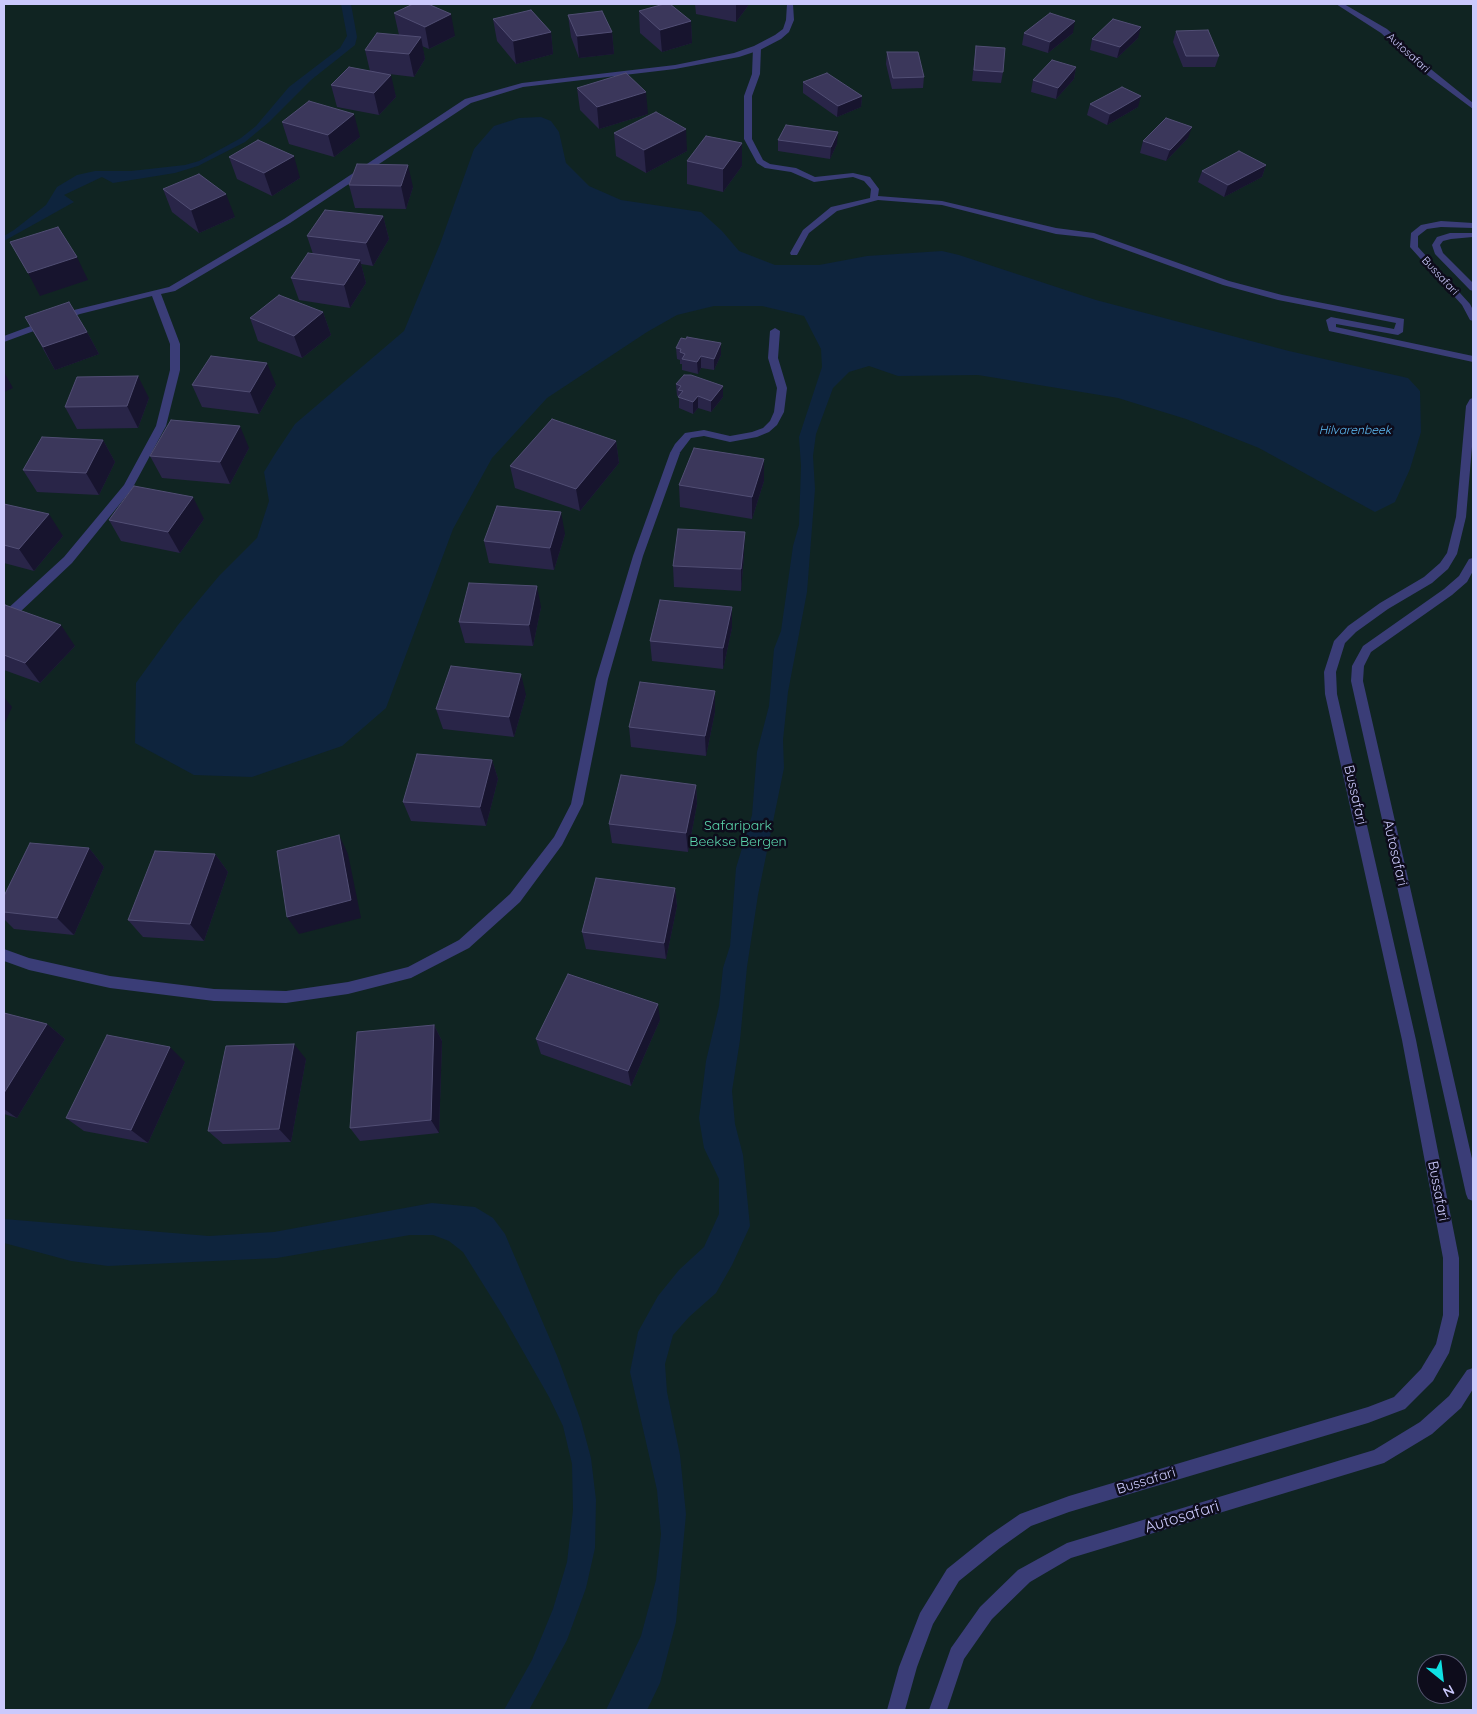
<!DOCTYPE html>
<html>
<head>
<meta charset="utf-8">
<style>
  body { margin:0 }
  #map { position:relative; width:1477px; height:1714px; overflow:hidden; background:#0d0c1b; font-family:Quicksand,sans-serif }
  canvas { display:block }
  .frame { position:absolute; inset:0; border:5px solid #cbc9fc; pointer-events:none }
  .north { position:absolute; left:1417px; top:1654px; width:50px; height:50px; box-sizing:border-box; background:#0d0c1b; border:1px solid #595875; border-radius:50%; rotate:151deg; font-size:14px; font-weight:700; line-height:20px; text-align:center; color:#cbc9fc }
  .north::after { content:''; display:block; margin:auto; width:18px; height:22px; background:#0fe0e2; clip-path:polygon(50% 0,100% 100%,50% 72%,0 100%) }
</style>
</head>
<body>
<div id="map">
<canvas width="1477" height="1714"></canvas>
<div class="frame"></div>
<div class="north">N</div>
</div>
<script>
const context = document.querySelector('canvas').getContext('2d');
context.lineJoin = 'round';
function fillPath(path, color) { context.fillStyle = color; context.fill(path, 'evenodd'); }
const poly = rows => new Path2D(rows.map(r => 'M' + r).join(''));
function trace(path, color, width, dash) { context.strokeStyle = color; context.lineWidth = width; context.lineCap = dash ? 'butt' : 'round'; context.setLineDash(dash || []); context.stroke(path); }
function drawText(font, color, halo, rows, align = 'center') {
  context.font = font + ' Quicksand,sans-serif'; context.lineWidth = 5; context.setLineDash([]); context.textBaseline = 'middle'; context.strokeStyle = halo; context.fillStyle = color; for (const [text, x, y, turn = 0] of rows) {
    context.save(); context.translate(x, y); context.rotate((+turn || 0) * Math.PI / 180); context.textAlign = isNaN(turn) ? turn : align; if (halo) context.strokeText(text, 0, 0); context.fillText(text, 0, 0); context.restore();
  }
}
const green = poly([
  [4,4,1473,4,1473,1710,4,1710],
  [1427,1664,1457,1664,1457,1694,1427,1694]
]);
const water = poly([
  [341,4,351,4,357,37,355,45,311,80,269,122,245,142,198,166,175,173,113,183,102,177,64,195,74,202,4,241,4,236,14,230,46,205,57,187,77,175,95,171,131,171,185,165,199,161,241,138,256,126,289,87,340,48,347,36],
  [541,117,551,121,559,132,566,163,589,186,621,200,701,212,722,231,739,251,775,265,819,265,867,256,942,251,959,255,1096,300,1289,351,1408,378,1420,391,1421,432,1410,469,1395,502,1375,512,1259,448,1186,419,1118,398,978,375,898,376,869,366,849,372,833,388,816,434,813,456,815,489,807,592,788,692,783,740,784,768,758,895,747,967,740,1040,732,1091,735,1124,743,1155,750,1226,732,1265,716,1293,689,1317,673,1335,665,1364,667,1392,680,1455,686,1514,676,1622,660,1683,647,1710,606,1710,641,1636,656,1580,661,1534,657,1490,630,1372,638,1332,658,1296,679,1270,704,1247,719,1214,719,1179,704,1148,699,1118,706,1061,719,1006,723,968,730,946,736,868,752,815,757,752,769,706,774,649,781,631,793,546,799,525,801,466,799,437,822,367,821,349,804,316,762,306,714,306,677,315,647,332,547,398,492,458,453,529,386,708,342,746,252,777,194,775,135,743,136,683,178,625,219,576,257,538,269,501,264,472,275,454,295,424,404,331,440,244,474,149,494,126,519,118],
  [432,1203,475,1207,493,1218,505,1234,558,1358,581,1421,591,1458,596,1500,595,1548,586,1588,567,1640,529,1710,504,1710,532,1660,553,1609,567,1562,573,1510,572,1464,563,1426,549,1397,503,1316,463,1252,449,1241,433,1235,410,1235,277,1258,108,1266,71,1261,4,1243,4,1219,209,1236,274,1232]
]);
const lane = poly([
  [787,4,793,4,794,20,789,32,781,39,760,50,739,57,675,69,523,87,471,103,290,223,175,291,161,294,180,344,180,370,166,426,132,489,72,563,19,613,4,621,4,612,64,557,124,485,156,426,170,370,170,344,152,296,80,314,4,342,4,336,74,310,169,287,284,219,465,99,522,83,675,65,734,53,754,46,775,35,783,29,786,20,787,4],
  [1336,4,1344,4,1387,29,1432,70,1473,103,1473,109,1426,74,1381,33,1336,4],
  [1441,221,1473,223,1473,228,1441,227,1427,229,1418,236,1418,247,1470,304,1473,310,1473,321,1470,320,1462,305,1410,247,1411,233,1421,225,1441,221],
  [1450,233,1473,233,1473,237,1451,239,1443,241,1440,245,1443,253,1473,283,1473,291,1470,290,1435,254,1432,245,1437,237,1450,233],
  [1473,398,1473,435,1466,517,1457,554,1448,569,1432,583,1388,609,1356,632,1345,643,1336,672,1337,694,1416,1040,1459,1258,1459,1315,1449,1353,1433,1381,1405,1409,1368,1423,1069,1512,1031,1526,1000,1548,959,1581,933,1624,917,1667,905,1710,887,1710,899,1667,920,1613,947,1569,988,1536,1020,1514,1069,1496,1368,1407,1394,1397,1421,1369,1436,1344,1443,1315,1443,1258,1402,1040,1325,694,1324,672,1334,641,1348,626,1380,603,1424,577,1440,563,1447,553,1456,517,1466,406,1470,399,1473,398],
  [675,450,680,453,643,556,608,679,583,804,562,845,520,902,469,948,411,978,348,994,286,1003,214,1001,110,988,29,970,4,961,4,949,29,958,110,976,214,989,286,991,348,982,408,967,459,940,510,894,554,837,571,804,596,679,633,556,670,453,675,450],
  [1473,558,1473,571,1467,582,1452,595,1371,652,1364,666,1363,681,1473,1163,1473,1201,1468,1199,1466,1194,1351,681,1352,666,1363,646,1444,589,1459,576,1469,559,1473,558],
  [1473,1368,1473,1389,1461,1408,1432,1434,1384,1463,1071,1558,1030,1582,992,1619,964,1659,947,1710,929,1710,951,1648,980,1607,1018,1570,1067,1543,1374,1450,1420,1422,1449,1396,1467,1370,1473,1368]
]);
const street = poly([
  [757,46,761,48,760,74,752,96,752,139,763,160,770,164,796,168,815,177,853,173,870,177,879,189,878,196,942,201,1056,228,1094,233,1229,281,1282,295,1404,319,1403,332,1398,335,1336,324,1336,327,1473,356,1473,362,1329,331,1326,320,1331,317,1394,329,1396,323,1278,300,1223,285,1093,238,1056,234,942,205,878,200,837,211,809,233,797,255,791,255,790,253,803,230,831,207,870,198,871,189,864,181,853,177,814,182,791,172,765,168,757,163,744,139,744,96,752,74,753,48,757,46],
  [775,328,780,331,778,358,787,388,784,412,777,425,769,432,757,437,730,442,704,436,691,438,678,455,672,455,670,453,675,444,685,433,704,430,730,436,752,432,763,428,770,421,774,412,777,388,768,358,770,331,775,328]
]);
const wall = poly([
  [695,4,748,4,748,6,736,22,696,14],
  [639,11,691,21,692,43,662,52,640,33],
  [394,13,455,36,429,49,422,46,425,59,414,77,389,74,396,97,379,115,337,107,331,85,370,71,365,50,400,35,399,35],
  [568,15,612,32,614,54,579,58,571,37],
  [493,19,551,32,553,54,516,64,497,41],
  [1176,31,1219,56,1215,67,1183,67,1173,42],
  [1024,33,1073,33,1048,53,1022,45],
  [1138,38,1117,58,1090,50,1092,39],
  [976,46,1003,72,1001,83,972,81],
  [887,52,924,77,923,88,892,89,886,64],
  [1076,67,1074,79,1056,99,1031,92,1033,80],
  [803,82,862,96,861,107,837,117,803,93],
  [577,88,648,114,599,129,580,110],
  [1090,104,1138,107,1107,125,1087,115],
  [282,122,360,137,334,157,289,144],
  [614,133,687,151,646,173,616,156],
  [1188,138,1166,161,1140,153,1143,141],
  [778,140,837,144,830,159,778,151],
  [229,157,300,178,272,196,237,179],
  [687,161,742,166,723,192,687,184],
  [357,164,413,187,406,209,355,208,349,185],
  [1266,165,1262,177,1224,197,1198,182,1202,171],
  [163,189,235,217,199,233,172,212],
  [383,216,389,239,373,266,361,264,366,283,350,308,299,300,291,278,313,254,307,236],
  [323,312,331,335,302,358,258,341,250,318],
  [25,317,87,332,99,354,55,370],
  [676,348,721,355,714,370,701,368,698,374,682,370,682,364,680,364,680,360,677,359],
  [676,384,723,386,723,397,711,412,698,408,693,414,679,408,679,396,677,396],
  [192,385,276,385,259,414,202,407],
  [149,398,138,428,77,429,65,407],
  [103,440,115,462,99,495,37,492,23,470],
  [616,441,619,463,580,511,515,488,510,466],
  [249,448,230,484,162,478,150,456],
  [764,481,752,519,680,507,679,485],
  [4,504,63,536,34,571,4,563],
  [204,519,180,553,121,541,109,520],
  [565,534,554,570,489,563,484,541],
  [744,554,741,591,674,587,673,566],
  [4,606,75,646,40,683,4,670],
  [541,607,533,646,465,643,459,622],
  [732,607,732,628,723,669,652,661,650,641],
  [715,691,715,712,706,756,631,747,629,727],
  [526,695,514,737,443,729,436,709],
  [492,760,498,779,486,826,411,821,403,802],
  [696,785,697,804,688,852,612,843,609,824],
  [89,848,104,867,74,935,14,929,4,919,4,896],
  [215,854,228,872,204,941,143,937,128,920],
  [675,888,677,906,666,959,586,949,582,932],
  [4,1013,47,1024,65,1039,17,1118,4,1114],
  [660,1020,631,1086,541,1054,536,1039],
  [434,1025,442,1041,439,1133,360,1141,350,1128],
  [306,1059,291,1142,223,1144,208,1131],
  [185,1062,148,1143,84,1131,66,1118]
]);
const shadedWall = poly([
  [736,4,748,4,748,6,736,22],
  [451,14,455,36,429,49,425,27],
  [691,21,692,43,662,52,660,30],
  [1075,21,1073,33,1048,53,1050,42],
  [1141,27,1138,38,1117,58,1120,47],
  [551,32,553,54,516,64,513,41],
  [612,32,614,54,579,58,577,36],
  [421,37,425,59,414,77,409,54],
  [1076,67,1074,79,1056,99,1058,88],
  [391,75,396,97,379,115,374,93],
  [646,92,648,114,599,129,597,107],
  [862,96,861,107,837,117,838,106],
  [1141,96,1138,107,1107,125,1110,114],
  [354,114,360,137,334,157,328,135],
  [1192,127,1188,138,1166,161,1170,150],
  [686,129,687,151,646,173,644,150],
  [838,132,837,144,830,159,831,147],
  [742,143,742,166,723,192,723,169],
  [294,156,300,178,272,196,264,173],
  [408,165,413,187,406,209,401,186],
  [1266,165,1262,177,1224,197,1228,185],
  [226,194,235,217,199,233,191,210],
  [383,216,389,239,373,266,366,243],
  [77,257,88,280,40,296,28,273],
  [360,260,366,283,350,308,344,285],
  [323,312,331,335,302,358,294,336],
  [87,332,99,354,55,370,43,347],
  [721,343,721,355,714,370,714,359],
  [701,356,701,368,698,374,697,362],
  [267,363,276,385,259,414,250,392],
  [4,372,13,388,4,392],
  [138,376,149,398,138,428,127,406],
  [723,386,723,397,711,412,711,401],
  [698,396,698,408,693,414,693,402],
  [240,426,249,448,230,484,220,462],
  [103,440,115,462,99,495,86,473],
  [616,441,619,463,580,511,576,489],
  [764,459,764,481,752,519,752,497],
  [193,497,204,519,180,553,168,532],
  [561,512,565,534,554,570,550,548],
  [49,514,63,536,34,571,19,549],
  [745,532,744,554,741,591,741,569],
  [537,586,541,607,533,646,529,625],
  [732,607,732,628,723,669,723,648],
  [61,625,75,646,40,683,25,663],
  [521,674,526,695,514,737,509,717],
  [715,691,715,712,706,756,705,736],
  [4,697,12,707,4,725],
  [492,760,498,779,486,826,480,807],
  [696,785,697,804,688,852,686,833],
  [339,835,348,854,361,918,299,934,287,917],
  [89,848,104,867,74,935,57,918],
  [215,854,228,872,204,941,190,924],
  [675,888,677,906,666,959,664,943],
  [658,1004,660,1020,631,1086,628,1071],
  [47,1024,65,1039,17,1118,4,1109,4,1093],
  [434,1025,442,1041,439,1133,431,1120],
  [294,1044,306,1059,291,1142,279,1129],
  [170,1047,185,1062,148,1143,131,1130]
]);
const building = poly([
  [413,4,428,4,451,14,425,27,394,13,413,4],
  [664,4,670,4,691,21,660,30,639,11,664,4],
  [531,10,551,32,513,41,493,19,531,10],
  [602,11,612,32,577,36,568,15,602,11],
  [1050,13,1075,21,1050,42,1024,33,1050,13],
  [1113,19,1141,27,1120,47,1092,39,1113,19],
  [1208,30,1219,56,1186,56,1176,31,1208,30],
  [377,33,421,37,409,54,365,50,377,33],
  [976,46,1005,48,1003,72,974,70,976,46],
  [887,52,918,52,924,77,893,78,887,52],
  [1052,60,1076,67,1058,88,1033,80,1052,60],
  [349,67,391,75,374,93,331,85,349,67],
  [626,73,646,92,597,107,577,88,626,73],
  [827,73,862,96,838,106,803,82,827,73],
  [1122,87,1141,96,1110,114,1090,104,1122,87],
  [309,101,354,114,328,135,282,122,309,101],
  [656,112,686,129,644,150,614,133,656,112],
  [1166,118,1192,127,1170,150,1143,141,1166,118],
  [786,125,838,132,831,147,778,140,786,125],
  [706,136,742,143,723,169,687,161,706,136],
  [258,140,294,156,264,173,229,157,258,140],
  [1239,151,1266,165,1228,185,1202,171,1239,151],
  [357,164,408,165,401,186,349,185,357,164],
  [199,174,226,194,191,210,163,189,199,174],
  [325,210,383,216,366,243,307,236,325,210],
  [58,227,77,257,28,273,10,242,58,227],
  [308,253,360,260,344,285,291,278,308,253],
  [279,295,323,312,294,336,250,318,279,295],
  [69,302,87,332,43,347,25,317,69,302],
  [687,337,721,343,714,359,701,356,697,362,682,359,685,354,680,352,681,349,676,348,681,338,686,339,687,337],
  [211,356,267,363,250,392,192,385,211,356],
  [684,375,691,375,723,386,711,401,698,396,693,402,678,397,683,391,678,390,681,386,676,384,684,375],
  [138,376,127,406,65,407,77,377,138,376],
  [552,419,616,441,576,489,510,466,552,419],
  [171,420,240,426,220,462,150,456,171,420],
  [42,437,103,440,86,473,23,470,42,437],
  [694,448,764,459,752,497,679,485,694,448],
  [134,486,193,497,168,532,109,520,134,486],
  [4,504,49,514,19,549,4,545,4,504],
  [497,506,561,512,550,548,484,541,497,506],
  [678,529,745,532,741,569,673,566,678,529],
  [469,583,537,586,529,625,459,622,469,583],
  [660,600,732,607,723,648,650,641,660,600],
  [5,605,61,625,25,663,4,655,4,606,5,605],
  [451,666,521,674,509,717,436,709,451,666],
  [640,682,715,691,705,736,629,727,640,682],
  [417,754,492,760,480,807,403,802,417,754],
  [621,775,696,785,686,833,609,824,621,775],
  [339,835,351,900,287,917,277,851,339,835],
  [30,843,89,848,57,918,4,912,4,896,30,843],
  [155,851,215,854,190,924,128,920,155,851],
  [596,878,675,888,664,943,582,932,596,878],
  [568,974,658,1004,628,1071,536,1039,568,974],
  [4,1013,47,1024,4,1093,4,1013],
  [434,1025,431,1120,350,1128,357,1032,434,1025],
  [107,1035,170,1047,131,1130,66,1118,107,1035],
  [294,1044,279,1129,208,1131,226,1046,294,1044]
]);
const farStreetnames = [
  ["Autosafari",1408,53,42],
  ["Bussafari",1440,276,47]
];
const farWaternames = [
  ["Hilvarenbeek",1355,430]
];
const streetNames = [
  ["Bussafari",1355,795,77],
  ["Autosafari",1395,853,77],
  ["Bussafari",1438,1191,79],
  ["Bussafari",1146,1481,-17]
];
const parkNames = [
  ["Safaripark",738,826],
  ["Beekse Bergen",738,842]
];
const nearStreetnames = [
  ["Autosafari",1182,1517,-17]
];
fillPath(green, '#102422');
fillPath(water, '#0e243d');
fillPath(lane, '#3a3d77');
fillPath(street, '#3a3d77');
fillPath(wall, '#292548');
fillPath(shadedWall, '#17142e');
fillPath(building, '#3b375b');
trace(building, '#514e74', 1);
drawText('11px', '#cbc9fc', '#0d0c1b', farStreetnames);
drawText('italic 12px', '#5ebcf5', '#0d0c1b', farWaternames);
drawText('14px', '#cbc9fc', '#0d0c1b', streetNames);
drawText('14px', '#5bd5ac', '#0d0c1b', parkNames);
drawText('16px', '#cbc9fc', '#0d0c1b', nearStreetnames);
</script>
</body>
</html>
